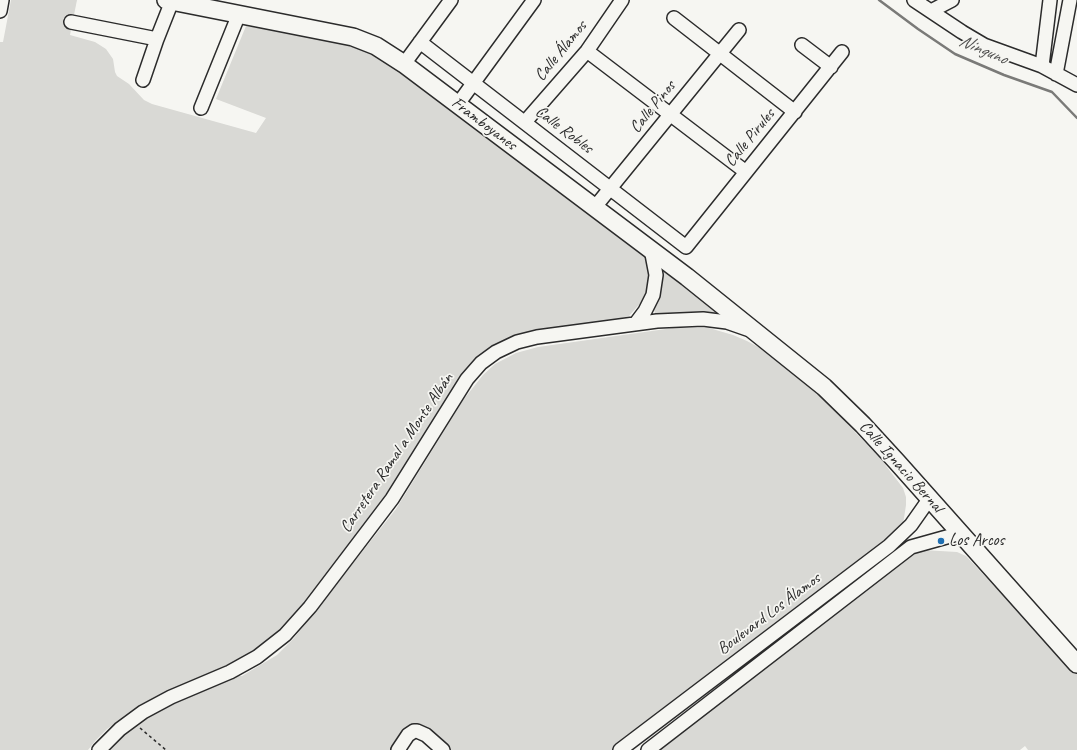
<!DOCTYPE html>
<html>
<head>
<meta charset="utf-8">
<style>
  body { margin:0 }
  canvas { display:block; background:#f6f6f2 }
</style>
</head>
<body>
<canvas width="1077" height="750"></canvas>
<script>
const context = document.querySelector('canvas').getContext('2d');
context.lineJoin = 'round';
function fillPath(path, color) { context.fillStyle = color; context.fill(path, 'evenodd'); }
const poly = rows => new Path2D(rows.map(r => 'M' + r).join(''));
function trace(path, color, width, dash) { context.strokeStyle = color; context.lineWidth = width; context.lineCap = dash ? 'butt' : 'round'; context.setLineDash(dash || []); context.stroke(path); }
function drawText(font, color, halo, rows, align = 'center') {
  context.font = font + ' Caveat,sans-serif'; context.lineWidth = 3.5; context.setLineDash([]); context.textBaseline = 'middle'; context.strokeStyle = halo; context.fillStyle = color; for (const [text, x, y, turn = 0] of rows) {
    context.save(); context.translate(x, y); context.rotate((+turn || 0) * Math.PI / 180); context.textAlign = isNaN(turn) ? turn : align; if (halo) context.strokeText(text, 0, 0); context.fillText(text, 0, 0); context.restore();
  }
}
const green = poly([
  [11,0,77,0,70,35,95,42,106,49,113,59,115,72,117,76,129,84,144,100,152,104,256,133,266,118,216,99,246,26,334,40,368,48,640,251,647,262,649,277,647,291,644,299,629,316,614,320,535,331,520,334,505,340,491,348,465,372,453,388,380,505,296,615,283,627,258,648,245,656,218,669,167,691,132,711,107,729,96,740,88,750,0,750,0,42,3,42],
  [662,269,663,269,718,313,659,315,655,313,654,310,661,287],
  [673,328,709,328,733,335,747,341,762,349,793,372,835,411,880,458,903,488,906,497,906,505,904,518,902,527,889,542,613,750,449,750,427,731,394,750,107,750,122,735,148,714,211,686,239,676,242,676,277,655,294,638,396,509,464,399,483,375,495,364,516,353,538,347],
  [923,550,957,552,966,556,1077,674,1077,750,1028,750,1025,746,1020,750,657,750,915,553]
]);
const stream = poly([
  [879,0,918,29,955,54,1004,75,1052,92,1077,118]
]);
const path = poly([
  [140,728,166,750]
]);
const minor = poly([
  [914,0,962,32,984,45,1042,66,1077,85],
  [0,11,2,0],
  [931,11,952,0],
  [674,18,795,112],
  [71,22,157,39,172,1],
  [420,42,686,247,842,52],
  [802,45,831,67],
  [587,51,746,172],
  [404,64,451,0],
  [1042,66,1050,0],
  [1056,74,1070,0],
  [143,80,157,39],
  [458,104,534,0],
  [201,108,239,14],
  [525,122,587,51,622,0],
  [595,207,739,30],
  [636,323,645,311,653,295,656,275,651,249],
  [99,750,120,729,143,712,171,697,230,672,257,657,285,635,310,607,392,499,467,379,481,363,496,352,517,342,537,337,657,321,703,319,727,322,747,329],
  [398,750,408,735,414,731,417,731,426,735,443,750],
  [620,750,889,546,911,525,930,498],
  [648,750,911,547,961,533]
]);
const major = poly([
  [166,0,353,37,376,46,404,64,687,277,824,387,863,425,897,462,1077,664]
]);
const markers = [
  [941,541,4,"#1f6fb2"]
];
const streetNames = [
  ["Calle Álamos",561,51,-51],
  ["Calle Pinos",653,107,-51],
  ["Framboyanes",484,124,37],
  ["Calle Robles",564,130,37],
  ["Calle Pirules",750,138,-51],
  ["Carretera Ramal a Monte Albán",397,453,-56],
  ["Calle Ignacio Bernal",901,467,48],
  ["Boulevard Los Álamos",769,614,-37]
];
const poiNames = [
  ["Los Arcos",949,541]
];
const waterNames = [
  ["Ninguno",983,50,23]
];
fillPath(green, '#d9d9d5');
trace(stream, '#7a7a78', 2.5);
trace(minor, '#2b2b2b', 16);
trace(major, '#2b2b2b', 20);
trace(path, '#2b2b2b', 1.5, [3, 3]);
trace(minor, '#f6f6f2', 13);
trace(major, '#f6f6f2', 17);
for (const [x, y, r, color] of markers) { const dot = new Path2D(); dot.arc(x, y, r, 0, 2 * Math.PI); context.fillStyle = color; context.fill(dot); trace(dot, '#f6f6f2', 1.5); }
drawText('17px', '#2b2b2b', '#f6f6f2', streetNames);
drawText('17px', '#2b2b2b', '#f6f6f2', poiNames, 'left');
drawText('italic 18px', '#525251', '#f6f6f2', waterNames);
</script>
</body>
</html>
